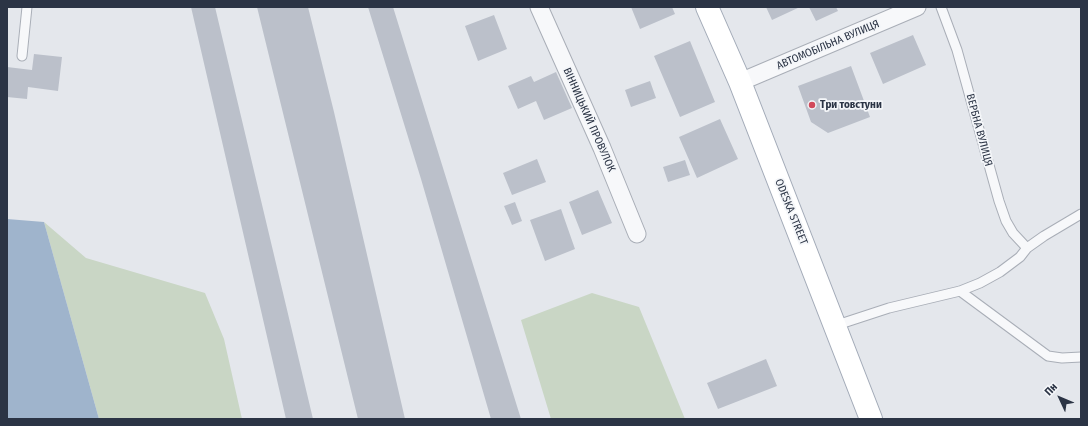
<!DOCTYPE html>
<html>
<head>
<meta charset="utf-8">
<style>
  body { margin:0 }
  #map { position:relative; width:1088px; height:426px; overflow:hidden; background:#e4e7ec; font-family:"Fira Sans Condensed",sans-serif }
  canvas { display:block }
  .frame { position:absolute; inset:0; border:8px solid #2b3445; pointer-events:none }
  .north { position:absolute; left:1040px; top:378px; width:40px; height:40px; -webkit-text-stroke:3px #f4f6f9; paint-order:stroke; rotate:314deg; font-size:11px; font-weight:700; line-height:16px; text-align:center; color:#2b3445 }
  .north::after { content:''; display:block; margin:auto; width:14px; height:18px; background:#2b3445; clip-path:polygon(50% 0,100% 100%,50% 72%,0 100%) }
</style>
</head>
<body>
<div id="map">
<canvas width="1088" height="426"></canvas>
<div class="frame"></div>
<div class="north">Пн</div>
</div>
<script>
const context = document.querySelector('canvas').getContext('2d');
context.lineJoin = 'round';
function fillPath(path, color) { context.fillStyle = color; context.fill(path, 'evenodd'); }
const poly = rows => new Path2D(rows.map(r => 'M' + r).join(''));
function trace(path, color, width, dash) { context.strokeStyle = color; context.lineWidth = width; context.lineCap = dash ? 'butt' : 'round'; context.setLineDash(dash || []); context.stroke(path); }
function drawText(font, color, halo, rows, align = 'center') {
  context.font = font + ' "Fira Sans Condensed",sans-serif'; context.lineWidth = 3.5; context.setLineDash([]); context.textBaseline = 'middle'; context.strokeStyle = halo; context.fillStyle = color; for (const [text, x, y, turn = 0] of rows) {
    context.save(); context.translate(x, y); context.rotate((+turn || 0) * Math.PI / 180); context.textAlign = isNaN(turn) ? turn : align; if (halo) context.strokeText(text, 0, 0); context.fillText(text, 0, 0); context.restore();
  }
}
const green = poly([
  [44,222,86,258,205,293,224,339,242,419,99,419],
  [592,293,639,307,685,419,551,419,521,320]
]);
const water = poly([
  [7,219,44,222,99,419,7,419]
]);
const building = poly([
  [191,7,215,7,313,419,286,419],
  [257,7,308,7,334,112,405,419,358,419],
  [368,7,393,7,521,419,491,419,421,179],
  [631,7,672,7,675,14,640,29],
  [766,7,800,7,772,20],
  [809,7,836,7,838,11,816,21],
  [494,15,507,49,478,61,465,26],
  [913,35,926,65,883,84,870,53],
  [690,41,715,102,680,117,654,56],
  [34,54,62,57,58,91,28,87,27,99,7,97,7,67,32,70],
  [851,66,870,117,828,133,811,122,798,86],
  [556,72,572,108,544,120,536,101,518,109,508,86,531,76,534,82],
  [650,81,656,98,631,107,625,90],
  [720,119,738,159,697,178,679,137],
  [537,159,546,182,512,195,503,173],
  [685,160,690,175,668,182,663,167],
  [598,190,612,223,582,235,569,202],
  [515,202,522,221,512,225,504,206],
  [561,209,575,249,545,261,530,220],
  [766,359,777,386,718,409,707,383]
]);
const lane = poly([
  [941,7,957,50,999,201,1006,221,1013,233,1027,248],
  [22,56,27,7],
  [960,291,1048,356,1062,358,1081,357],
  [834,326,889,308,960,291,980,283,1000,272,1020,257,1027,248,1044,236,1081,214]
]);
const street = poly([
  [539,7,602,148,637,234],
  [740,82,917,7]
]);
const primary = poly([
  [707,7,740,82,871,419]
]);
const markers = [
  [812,105,4,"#d1495b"]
];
const streetNames = [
  ["АВТОМОБІЛЬНА ВУЛИЦЯ",828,45,-23],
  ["ВІННИЦЬКИЙ ПРОВУЛОК",589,120,66],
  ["ВЕРБНА ВУЛИЦЯ",979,130,75],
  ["ODESKA STREET",791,212,68]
];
const poiNames = [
  ["Три товстуни",820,105]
];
fillPath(green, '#c9d6c5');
fillPath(water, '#9fb4cc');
fillPath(building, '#bbc0ca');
trace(lane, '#a9aeb7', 11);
trace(street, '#a9aeb7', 19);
trace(primary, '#a3abb8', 24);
trace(lane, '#f7f8fa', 9);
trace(street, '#f7f8fa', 17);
trace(primary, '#fff', 22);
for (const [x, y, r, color] of markers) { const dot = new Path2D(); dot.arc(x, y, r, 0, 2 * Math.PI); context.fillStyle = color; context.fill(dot); trace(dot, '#f4f6f9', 1.5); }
drawText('11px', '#2b3445', '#f4f6f9', streetNames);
drawText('bold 11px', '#2b3445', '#f4f6f9', poiNames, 'left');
</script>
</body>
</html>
